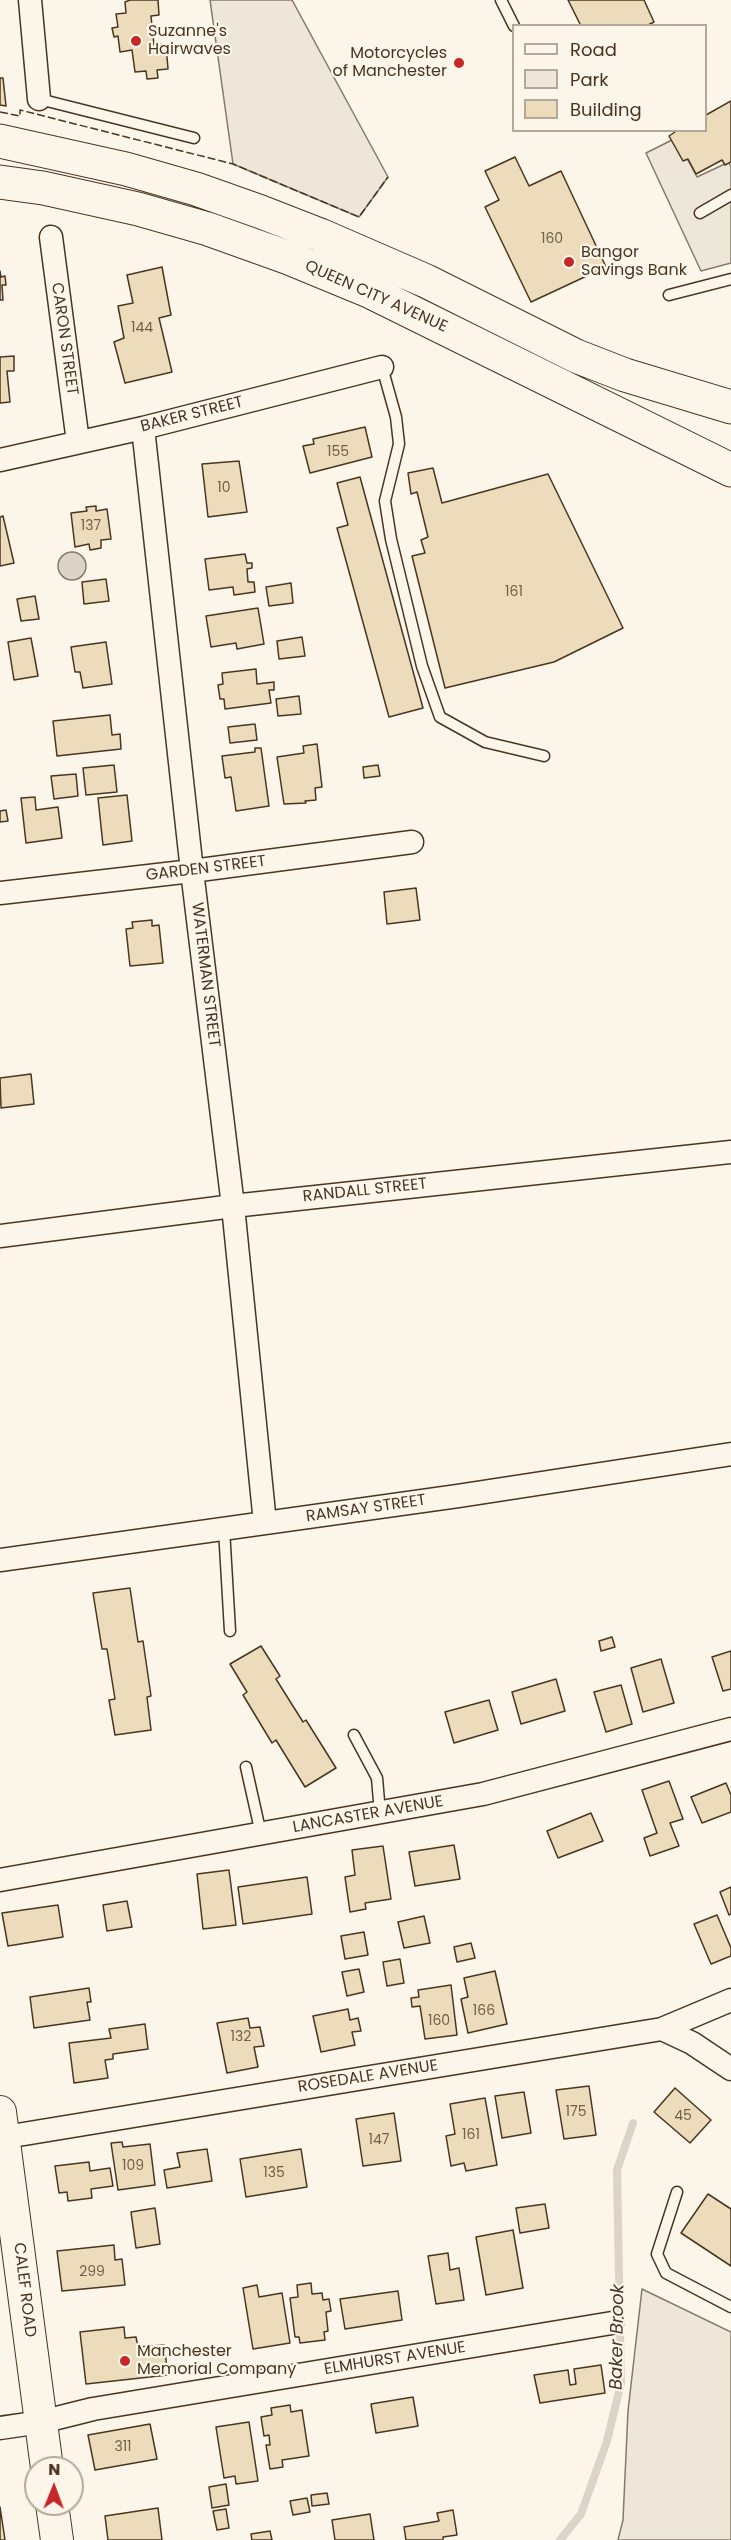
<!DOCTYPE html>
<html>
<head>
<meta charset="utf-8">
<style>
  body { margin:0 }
  #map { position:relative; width:731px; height:2540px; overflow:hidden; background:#fbf6e9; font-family:Poppins,sans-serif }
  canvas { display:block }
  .legend { position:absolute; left:512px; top:24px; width:195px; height:108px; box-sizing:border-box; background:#fbf6e9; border:2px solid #b4a999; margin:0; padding:8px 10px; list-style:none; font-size:18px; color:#4a3520 }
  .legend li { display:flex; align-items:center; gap:12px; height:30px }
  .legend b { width:30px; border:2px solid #b4a999 }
  .north { position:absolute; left:24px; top:2456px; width:60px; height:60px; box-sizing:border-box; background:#fbf6e9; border:2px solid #b4a999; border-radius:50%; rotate:1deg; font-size:16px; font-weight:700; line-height:24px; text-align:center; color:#4a3520 }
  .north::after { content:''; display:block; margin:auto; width:21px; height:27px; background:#c62828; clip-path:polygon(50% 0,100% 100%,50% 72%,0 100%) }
</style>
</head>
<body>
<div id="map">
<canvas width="731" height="2540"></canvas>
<ul class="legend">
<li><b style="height:8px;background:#fbf6e9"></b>Road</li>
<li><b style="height:16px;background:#ede6d9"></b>Park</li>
<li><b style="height:16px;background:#ecdcbc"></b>Building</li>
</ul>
<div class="north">N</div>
</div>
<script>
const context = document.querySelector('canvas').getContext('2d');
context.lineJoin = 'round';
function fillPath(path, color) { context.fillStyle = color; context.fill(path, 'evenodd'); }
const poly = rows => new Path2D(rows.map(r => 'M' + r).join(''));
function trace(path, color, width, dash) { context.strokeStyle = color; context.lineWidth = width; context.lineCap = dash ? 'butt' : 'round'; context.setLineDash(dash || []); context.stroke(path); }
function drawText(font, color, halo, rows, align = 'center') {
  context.font = font + ' Poppins,sans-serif'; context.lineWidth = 4.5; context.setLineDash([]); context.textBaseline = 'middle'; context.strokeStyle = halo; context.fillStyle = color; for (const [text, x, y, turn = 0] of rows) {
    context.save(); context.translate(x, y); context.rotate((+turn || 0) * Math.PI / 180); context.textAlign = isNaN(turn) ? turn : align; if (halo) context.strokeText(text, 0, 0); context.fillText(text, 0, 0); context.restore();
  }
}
const green = poly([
  [210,0,292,0,388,177,359,217,233,164,210,0],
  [642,2289,731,2332,731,2540,618,2540,623,2520,628,2411,642,2289]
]);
const parking = poly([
  [676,138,697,177,729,162,731,167,731,263,701,271,646,153,676,138]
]);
const water = poly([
  '58 566a14 14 0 1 1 28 0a14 14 0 1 1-28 0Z'
]);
const stream = poly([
  [560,2540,581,2514,607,2441,621,2383,617,2170,633,2123]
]);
const building = poly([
  [130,0,158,0,159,15,151,16,154,45,166,44,168,69,157,70,158,78,147,79,146,71,135,72,132,50,120,52,118,36,114,37,112,28,118,27,116,14,126,13,125,2,130,0],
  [568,0,644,0,654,22,646,26,581,26,568,0],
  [0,78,3,78,6,106,0,105,0,78],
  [731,101,731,162,725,165,722,160,696,174,688,159,683,161,669,136,678,130,706,130,706,115,731,101],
  [515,157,529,186,561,171,606,267,531,302,485,207,499,200,485,171,515,157],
  [162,267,171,315,159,318,172,372,125,383,114,342,124,338,118,306,133,303,127,275,162,267],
  [0,271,1,277,5,276,6,285,2,285,3,300,0,300,0,271],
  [14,356,14,371,7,371,10,402,0,403,0,357,14,356],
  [365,427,372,457,310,473,303,446,314,444,313,439,365,427],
  [239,461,247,512,208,517,202,464,239,461],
  [433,468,442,503,548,474,623,628,554,662,445,688,412,556,425,553,421,540,428,537,417,492,411,494,408,473,433,468],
  [360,477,423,708,389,717,337,528,348,525,337,483,360,477],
  [96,506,96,511,107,509,111,539,101,540,101,548,90,550,89,544,75,547,71,513,87,511,86,507,96,506],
  [3,516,14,563,0,566,0,517,3,516],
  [245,554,247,563,252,563,252,568,247,569,248,582,254,582,255,592,234,595,233,587,209,590,205,559,245,554],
  [106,579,109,601,84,604,82,582,106,579],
  [291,583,293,603,269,606,266,587,291,583],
  [35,596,39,619,21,621,17,599,35,596],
  [258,608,264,644,237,649,236,643,211,647,206,616,258,608],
  [302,637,305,656,279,659,277,641,302,637],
  [31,638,38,676,14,680,8,642,31,638],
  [106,642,112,684,83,688,80,672,75,672,71,647,106,642],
  [256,669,257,684,274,682,274,690,269,690,271,703,225,709,224,699,220,699,218,685,223,684,222,673,256,669],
  [299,696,301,714,278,716,276,699,299,696],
  [110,715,112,735,120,734,121,749,57,756,53,721,110,715],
  [255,724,257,740,230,743,228,727,255,724],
  [317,744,322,787,315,788,316,800,305,801,306,803,284,804,277,757,304,753,303,746,317,744],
  [255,748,261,748,269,806,236,811,231,777,225,778,222,756,255,752,255,748],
  [114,765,117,792,86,795,83,768,114,765],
  [378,765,380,776,364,778,363,767,378,765],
  [76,774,78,796,54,799,51,776,76,774],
  [127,795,132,841,103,845,98,798,127,795],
  [35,797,36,810,58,807,62,838,26,843,21,798,35,797],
  [6,810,8,821,0,822,0,811,6,810],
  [416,888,420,920,387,924,384,892,416,888],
  [152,920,152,926,159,925,163,963,130,966,126,929,133,928,132,922,152,920],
  [31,1074,34,1104,1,1108,0,1078,31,1074],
  [130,1588,138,1642,143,1641,151,1696,147,1697,151,1730,115,1735,109,1700,115,1699,107,1649,102,1649,93,1593,130,1588],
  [612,1637,615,1647,601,1651,599,1641,612,1637],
  [261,1646,280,1676,276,1679,303,1722,306,1720,336,1768,305,1787,276,1740,272,1743,243,1695,247,1692,230,1664,261,1646],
  [731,1651,731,1689,723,1691,712,1657,731,1651],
  [661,1659,674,1703,643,1712,631,1668,661,1659],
  [556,1679,565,1711,521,1724,512,1692,556,1679],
  [621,1685,632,1724,606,1732,594,1692,621,1685],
  [489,1700,498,1730,454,1743,445,1712,489,1700],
  [669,1781,683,1819,670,1823,679,1846,650,1856,644,1838,657,1833,642,1790,669,1781],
  [726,1783,731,1795,731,1812,702,1823,691,1797,726,1783],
  [591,1813,603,1841,558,1858,547,1831,591,1813],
  [454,1845,460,1879,415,1886,409,1852,454,1845],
  [383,1846,391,1899,365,1903,366,1909,350,1912,345,1877,355,1875,352,1850,383,1846],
  [229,1870,236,1925,203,1929,197,1874,229,1870],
  [307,1877,312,1914,243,1924,238,1887,307,1877],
  [731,1887,731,1914,729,1915,720,1892,731,1887],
  [127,1901,132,1927,107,1931,103,1905,127,1901],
  [58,1905,63,1937,8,1946,2,1913,58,1905],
  [717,1915,731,1948,731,1956,711,1964,694,1924,717,1915],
  [424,1916,430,1943,404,1948,398,1922,424,1916],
  [364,1932,368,1955,345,1959,341,1936,364,1932],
  [471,1943,475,1958,457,1962,454,1947,471,1943],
  [400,1959,404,1983,387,1986,383,1962,400,1959],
  [359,1969,364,1992,347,1996,342,1972,359,1969],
  [495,1971,507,2024,468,2033,461,1999,468,1997,464,1978,495,1971],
  [451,1985,457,2035,425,2039,420,2006,412,2007,411,1998,419,1997,418,1990,451,1985],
  [89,1988,91,2002,87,2002,90,2020,34,2028,30,1997,89,1988],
  [348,2009,350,2020,358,2018,361,2031,352,2032,355,2045,321,2052,313,2016,348,2009],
  [248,2018,250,2028,260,2027,264,2046,254,2047,258,2067,227,2073,217,2023,248,2018],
  [145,2024,148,2049,113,2054,113,2059,105,2060,108,2078,74,2083,69,2043,111,2038,109,2029,145,2024],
  [589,2086,596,2135,564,2139,556,2090,589,2086],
  [675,2088,711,2120,690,2143,654,2112,675,2088],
  [524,2092,531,2133,502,2138,495,2096,524,2092],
  [485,2098,497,2165,466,2171,464,2163,451,2166,446,2136,455,2134,450,2104,485,2098],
  [394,2113,401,2161,363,2166,356,2119,394,2113],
  [122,2142,123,2147,150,2144,155,2185,118,2190,111,2143,122,2142],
  [207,2149,212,2181,167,2188,164,2170,180,2167,177,2153,207,2149],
  [301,2149,307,2187,246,2197,240,2159,301,2149],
  [89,2162,90,2171,110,2168,113,2186,91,2189,92,2198,68,2201,67,2192,59,2193,55,2166,89,2162],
  [708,2194,731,2209,731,2266,681,2233,708,2194],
  [545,2204,549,2228,520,2233,516,2208,545,2204],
  [155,2208,160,2244,136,2248,131,2212,155,2208],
  [513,2230,523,2288,486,2295,476,2237,513,2230],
  [114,2245,115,2260,122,2259,125,2285,62,2291,57,2251,114,2245],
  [448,2253,450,2270,459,2268,464,2300,436,2304,428,2256,448,2253],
  [311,2283,312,2294,322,2293,323,2300,329,2299,331,2311,326,2312,328,2331,324,2332,325,2340,300,2343,299,2337,295,2337,290,2298,298,2297,297,2285,311,2283],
  [257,2285,259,2297,282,2293,290,2343,253,2349,243,2288,257,2285],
  [398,2291,402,2320,345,2329,340,2299,398,2291],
  [124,2327,125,2338,136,2337,138,2347,164,2345,168,2375,86,2384,80,2332,124,2327],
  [601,2365,605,2393,540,2403,534,2375,568,2370,570,2385,576,2384,574,2369,601,2365],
  [413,2397,418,2426,376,2433,371,2404,413,2397],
  [290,2405,291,2412,302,2410,309,2456,282,2460,283,2467,270,2469,266,2445,270,2445,269,2435,264,2436,261,2417,272,2415,271,2408,290,2405],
  [249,2422,258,2481,236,2484,235,2476,224,2478,216,2427,249,2422],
  [150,2424,157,2459,95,2470,88,2435,150,2424],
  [226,2484,229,2505,212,2508,209,2487,226,2484],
  [327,2493,329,2504,312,2506,311,2495,327,2493],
  [307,2498,310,2512,293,2515,290,2501,307,2498],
  [0,2507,5,2540,0,2540,0,2507],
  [158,2508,162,2540,108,2540,105,2516,158,2508],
  [226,2509,229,2528,217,2530,213,2511,226,2509],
  [453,2510,457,2535,443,2537,443,2540,406,2540,404,2527,439,2521,437,2513,453,2510],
  [370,2514,374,2540,335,2540,332,2520,370,2514],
  [270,2531,272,2540,252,2540,251,2534,270,2531]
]);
const lane = poly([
  [501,0,514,26],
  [39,99,194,138],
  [700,213,731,195],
  [669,295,731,279],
  [382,367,396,417,399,444,385,501,391,539,422,666,440,717,485,742,544,756],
  [224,1529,230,1631],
  [354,1735,377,1778,380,1813],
  [246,1767,261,1834],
  [677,2192,657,2254,666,2273,731,2307]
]);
const street = poly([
  [30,0,39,99],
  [51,237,78,442],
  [143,428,192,871,233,1206,265,1523],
  [0,460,143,428,382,367],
  [0,893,192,871,412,842],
  [0,1236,233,1206,731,1152],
  [0,1560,458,1496,731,1454],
  [0,1880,483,1794,731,1729],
  [662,2029,692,2043,731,2069],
  [0,2138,662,2029,731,2000],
  [0,2428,41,2422,93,2409,612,2323]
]);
const secondary = poly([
  [0,2112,47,2468],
  [52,2504,57,2540]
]);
const primary = poly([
  [0,141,126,169,196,189,261,212,320,235,426,281,576,356,625,375,731,407],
  [0,182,43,188,138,209,208,229,289,258,369,291,731,470]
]);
const fence = poly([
  [0,112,20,116,20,110,233,164,359,217,388,177]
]);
const markers = [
  [136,41,6,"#c62828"],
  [459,63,6,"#c62828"],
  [569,262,6,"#c62828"],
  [125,2361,6,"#c62828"]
];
const numberNames = [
  ["160",552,239],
  ["144",142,328],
  ["155",338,452],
  ["10",224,488],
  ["137",91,526],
  ["161",514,592],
  ["166",484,2011],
  ["160",439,2021],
  ["132",241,2037],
  ["175",576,2112],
  ["45",683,2116],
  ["161",471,2135],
  ["147",379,2140],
  ["109",133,2166],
  ["135",274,2173],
  ["299",92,2272],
  ["311",123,2447]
];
const poiNames = [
  ["Suzanne's",148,32],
  ["Hairwaves",148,50],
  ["Motorcycles",447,54,"right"],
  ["of Manchester",447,72,"right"],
  ["Bangor",581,253],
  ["Savings Bank",581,271],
  ["Manchester",137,2352],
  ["Memorial Company",137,2370]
];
const streetNames = [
  ["QUEEN CITY AVENUE",376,297,24],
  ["CARON STREET",64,339,82],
  ["BAKER STREET",192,415,-14],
  ["GARDEN STREET",206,869,-7],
  ["WATERMAN STREET",205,975,83],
  ["RANDALL STREET",365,1191,-6],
  ["RAMSAY STREET",366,1509,-8],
  ["LANCASTER AVENUE",368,1815,-10],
  ["ROSEDALE AVENUE",368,2077,-9],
  ["CALEF ROAD",24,2290,83],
  ["ELMHURST AVENUE",395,2359,-9]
];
const waterNames = [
  ["Baker Brook",618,2337,-89]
];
fillPath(green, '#ede6d9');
trace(green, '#887966', 1.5);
fillPath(parking, '#ede7d9');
trace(parking, '#887966', 1.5);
fillPath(water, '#dcd4c6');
trace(water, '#887966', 1.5);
trace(stream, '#dcd4c6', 8);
fillPath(building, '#ecdcbc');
trace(building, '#4a3520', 1.5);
trace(lane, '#4a3520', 13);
trace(street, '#4a3520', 25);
trace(secondary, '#4a3520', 34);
trace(primary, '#4a3520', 35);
trace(lane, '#fbf6e9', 10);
trace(street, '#fbf6e9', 22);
trace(secondary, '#fbf6e9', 32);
trace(primary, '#fbf6e9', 33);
trace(fence, '#4a3520', 1.5, [8, 3]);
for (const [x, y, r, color] of markers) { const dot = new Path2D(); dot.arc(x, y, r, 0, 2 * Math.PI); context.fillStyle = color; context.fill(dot); trace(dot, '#fbf6e9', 2); }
drawText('14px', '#725f47', null, numberNames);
drawText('16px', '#4a3520', '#fbf6e9', poiNames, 'left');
drawText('16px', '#4a3520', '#fbf6e9', streetNames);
drawText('italic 18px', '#4a3520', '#fbf6e9', waterNames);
</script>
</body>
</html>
